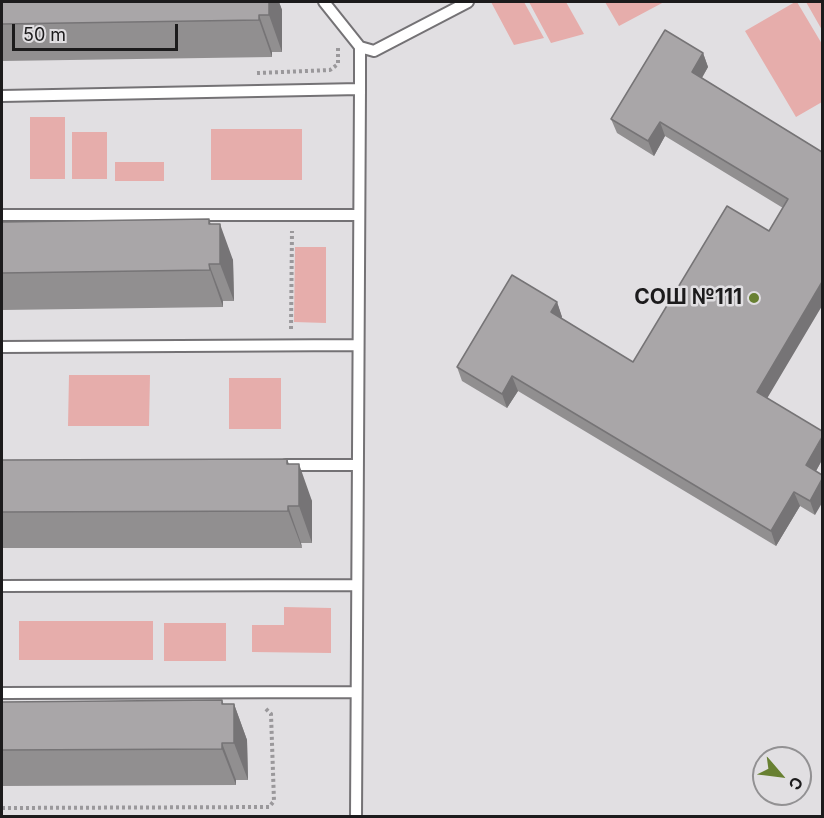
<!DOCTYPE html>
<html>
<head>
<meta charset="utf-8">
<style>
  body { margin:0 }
  #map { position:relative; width:824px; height:818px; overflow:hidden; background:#e1dfe2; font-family:Inter,sans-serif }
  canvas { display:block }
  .frame { position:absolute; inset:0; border:3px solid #1c1b1c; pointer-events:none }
  .north { position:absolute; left:752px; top:746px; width:60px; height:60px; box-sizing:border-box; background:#e1dfe2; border:2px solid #929193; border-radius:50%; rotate:118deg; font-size:16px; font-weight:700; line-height:24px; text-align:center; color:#1c1b1c }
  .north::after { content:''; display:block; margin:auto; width:21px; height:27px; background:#688032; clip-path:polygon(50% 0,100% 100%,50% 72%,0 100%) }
  .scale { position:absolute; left:12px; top:24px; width:166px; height:27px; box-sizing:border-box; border:3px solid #1c1b1c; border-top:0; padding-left:8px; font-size:18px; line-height:21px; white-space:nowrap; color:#1c1b1c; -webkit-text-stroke:4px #e1dfe2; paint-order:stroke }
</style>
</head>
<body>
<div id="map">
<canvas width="824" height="818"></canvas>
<div class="frame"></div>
<div class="north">С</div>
<div class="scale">50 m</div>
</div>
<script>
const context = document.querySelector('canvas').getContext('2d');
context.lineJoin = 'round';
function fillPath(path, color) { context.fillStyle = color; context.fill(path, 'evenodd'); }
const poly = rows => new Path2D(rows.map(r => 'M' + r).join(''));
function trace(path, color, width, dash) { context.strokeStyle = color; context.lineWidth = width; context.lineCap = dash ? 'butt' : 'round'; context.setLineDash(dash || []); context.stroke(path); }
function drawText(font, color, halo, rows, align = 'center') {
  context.font = font + ' Inter,sans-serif'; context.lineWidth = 5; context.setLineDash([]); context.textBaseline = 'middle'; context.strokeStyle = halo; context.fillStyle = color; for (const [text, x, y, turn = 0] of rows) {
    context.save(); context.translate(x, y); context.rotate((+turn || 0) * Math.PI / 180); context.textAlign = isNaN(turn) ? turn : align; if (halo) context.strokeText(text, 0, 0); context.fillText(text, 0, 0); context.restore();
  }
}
const green = poly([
  [491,2,524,2,544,38,514,45],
  [529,2,566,2,584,34,551,43],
  [605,2,664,2,619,26],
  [795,2,797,2,822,44,822,102,796,117,745,31],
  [806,2,822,2,822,30],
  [30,117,65,117,65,179,30,179],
  [211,129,302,129,302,180,211,180],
  [72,132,107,132,107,179,72,179],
  [115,162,164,162,164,181,115,181],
  [295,247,326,247,326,323,294,322],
  [69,375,150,375,149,426,68,426],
  [229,378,281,378,281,429,229,429],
  [284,607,331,608,331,653,252,652,252,625,284,625],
  [19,621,153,621,153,660,19,660],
  [164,623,226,623,226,661,164,661]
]);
const path = poly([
  [257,73,330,70,338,64,338,46],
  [291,329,292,231],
  [2,808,269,807,274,801,271,714,265,708]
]);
const lane = poly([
  [324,2,360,47,374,51,468,2],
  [2,96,360,89,360,47],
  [2,215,359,215],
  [2,347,358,345],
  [286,465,358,465],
  [2,586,357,585],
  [2,693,356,692],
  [356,816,360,89]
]);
const wall = poly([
  [2,2,279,2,282,10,282,52,272,52,272,57,2,61],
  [703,53,708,67,702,78,822,152,767,398,822,460,816,471,815,515,800,506,776,546,518,391,507,408,462,381,457,367,557,302,562,317,561,318,633,362,769,231,783,208,665,136,654,156,617,133,611,119],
  [2,222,210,224,233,260,234,301,223,301,223,307,2,310],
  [2,460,289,464,312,501,312,543,301,543,302,548,2,548],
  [2,702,234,704,247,740,248,780,236,780,236,785,2,786]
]);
const shadedWall = poly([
  [269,2,279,2,282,10,282,52,269,15],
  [259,15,272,52,272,57,259,20],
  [703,53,708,67,697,86,692,72],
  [660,122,665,136,654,156,648,141],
  [209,219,220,251,220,224,233,260,234,301,220,264,209,224],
  [209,264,223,301,223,307,210,270],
  [822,282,822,306,762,407,757,392],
  [557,302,562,317,556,326,551,312],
  [512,376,518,391,507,408,502,394],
  [822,437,822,460,811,480,806,465],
  [287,459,299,490,299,464,312,501,312,543,299,506,287,464],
  [822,479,822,503,815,515,810,501],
  [794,492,800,506,776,546,771,531],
  [288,506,301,543,302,548,288,511],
  [222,700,234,734,234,704,247,740,248,780,234,743,222,704],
  [222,743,236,780,236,785,222,749]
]);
const building = poly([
  [2,2,269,2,269,15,259,15,259,20,2,24,2,2],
  [665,30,703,53,692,72,822,152,822,282,757,392,822,431,822,437,806,465,822,475,822,479,810,501,794,492,771,531,512,376,502,394,457,367,512,275,557,302,551,312,633,362,727,206,769,231,788,199,660,122,648,141,611,119,665,30],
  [209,219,209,224,220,224,220,264,209,264,210,270,2,273,2,222,209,219],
  [287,459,287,464,299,464,299,506,288,506,288,511,2,512,2,460,287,459],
  [222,700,222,704,234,704,234,743,222,743,222,749,2,750,2,702,222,700]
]);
const markers = [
  [754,298,6,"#688032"]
];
const poiNames = [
  ["СОШ №111",742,298]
];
fillPath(green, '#e6adab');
trace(lane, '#747275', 14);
trace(path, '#9a989b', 4, [3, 3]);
trace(lane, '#fff', 10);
fillPath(wall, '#918f90');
fillPath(shadedWall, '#767476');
fillPath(building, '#a9a6a8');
trace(building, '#767476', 1.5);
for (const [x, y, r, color] of markers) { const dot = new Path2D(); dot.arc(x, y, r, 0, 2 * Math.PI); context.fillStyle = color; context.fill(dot); trace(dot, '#e1dfe2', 2); }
drawText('bold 21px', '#1c1b1c', '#e1dfe2', poiNames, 'right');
</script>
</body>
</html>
